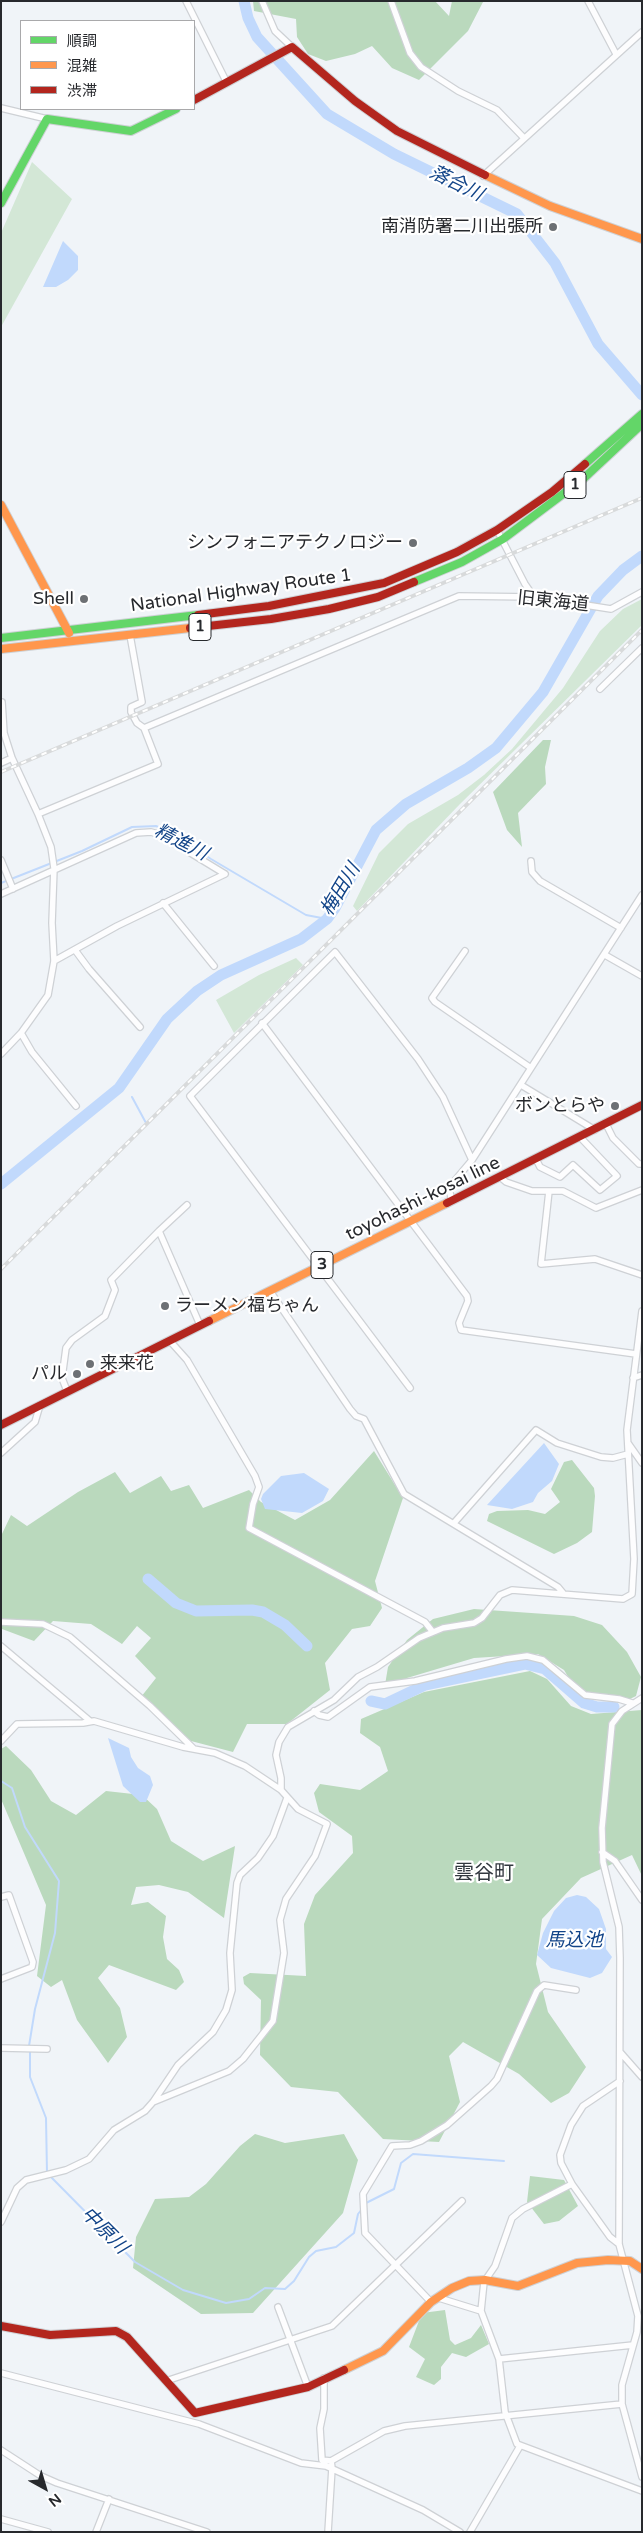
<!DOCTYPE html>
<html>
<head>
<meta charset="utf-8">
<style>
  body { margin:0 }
  #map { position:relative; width:643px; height:2533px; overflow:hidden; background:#f0f4f8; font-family:"Varela Round","Noto Sans JP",sans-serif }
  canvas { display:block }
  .frame { position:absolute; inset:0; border:2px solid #27292d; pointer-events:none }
  .legend { position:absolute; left:20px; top:20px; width:175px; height:90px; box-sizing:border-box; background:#fff; border:1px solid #a9a9ab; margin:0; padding:6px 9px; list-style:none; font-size:15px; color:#27292d }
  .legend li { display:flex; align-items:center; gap:10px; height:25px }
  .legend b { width:25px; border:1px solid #a9a9ab }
  .north { position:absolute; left:20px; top:2463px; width:50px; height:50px; -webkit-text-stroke:4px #fff; paint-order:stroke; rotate:141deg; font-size:14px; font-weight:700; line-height:20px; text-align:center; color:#27292d }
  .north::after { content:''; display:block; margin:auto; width:18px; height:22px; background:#27292d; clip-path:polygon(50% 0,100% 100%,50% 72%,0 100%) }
</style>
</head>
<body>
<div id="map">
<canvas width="643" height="2533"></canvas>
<div class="frame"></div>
<ul class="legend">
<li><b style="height:6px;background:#63d668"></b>順調</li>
<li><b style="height:6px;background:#ff974d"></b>混雑</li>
<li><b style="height:6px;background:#b3261e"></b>渋滞</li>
</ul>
<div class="north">N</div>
</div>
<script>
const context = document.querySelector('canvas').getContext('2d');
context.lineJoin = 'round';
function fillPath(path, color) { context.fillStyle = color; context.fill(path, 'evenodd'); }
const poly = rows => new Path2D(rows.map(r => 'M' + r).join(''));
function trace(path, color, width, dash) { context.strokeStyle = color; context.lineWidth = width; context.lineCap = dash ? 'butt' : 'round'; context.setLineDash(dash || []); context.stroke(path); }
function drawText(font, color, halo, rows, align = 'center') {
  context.font = font + ' "Varela Round","Noto Sans JP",sans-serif'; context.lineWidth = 4.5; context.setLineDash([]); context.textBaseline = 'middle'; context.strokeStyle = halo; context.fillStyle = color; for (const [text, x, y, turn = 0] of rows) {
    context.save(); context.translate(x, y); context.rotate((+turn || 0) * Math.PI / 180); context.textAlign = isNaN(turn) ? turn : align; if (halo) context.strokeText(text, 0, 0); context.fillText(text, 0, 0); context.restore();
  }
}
const green = poly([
  [32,162,72,199,1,327,1,233],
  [642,599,642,625,460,804,357,911,353,906,379,853,408,824,458,795,484,775,512,749,563,688,600,631,623,609],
  [296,958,303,965,234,1033,216,1000,259,975]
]);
const forest = poly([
  [253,1,435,1,449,16,452,1,483,2,468,31,419,80,392,68,372,46,355,54,326,61,308,54,297,37,296,19,254,11],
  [543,740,551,740,545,767,546,784,518,813,522,847,507,830,493,792],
  [374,1451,403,1498,375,1581,382,1608,370,1626,352,1629,325,1663,330,1690,287,1724,247,1724,233,1752,191,1741,141,1697,156,1678,135,1656,151,1638,137,1626,122,1644,91,1624,53,1621,34,1641,2,1629,1,1536,11,1515,27,1526,78,1492,115,1472,130,1493,161,1476,171,1491,189,1485,203,1508,249,1490,261,1502,295,1520,330,1500],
  [572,1460,594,1488,595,1496,592,1532,577,1543,554,1554,487,1521,489,1514,497,1511,528,1510,545,1514,560,1502,551,1489,564,1462],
  [474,1609,574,1616,602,1625,627,1652,641,1677,636,1696,622,1703,580,1696,564,1670,538,1654,474,1658,407,1678,400,1685,385,1685,388,1667,407,1640,433,1619],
  [530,1671,547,1679,571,1706,591,1714,642,1710,642,1876,632,1855,581,1878,542,1919,536,1964,548,2012,586,2067,569,2093,551,2103,519,2074,463,2042,449,2056,460,2102,439,2142,383,2139,338,2092,291,2087,260,2055,261,2000,244,1984,243,1977,250,1973,306,1976,304,1924,315,1895,353,1853,352,1836,319,1812,314,1793,320,1784,360,1790,388,1771,380,1747,360,1733,361,1719,424,1692],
  [6,1746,31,1770,51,1801,76,1815,106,1791,142,1795,157,1809,171,1841,203,1861,235,1846,224,1918,188,1892,159,1885,136,1887,131,1905,148,1902,166,1916,163,1937,167,1959,179,1970,184,1982,176,1990,109,1965,98,1978,120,2008,127,2037,108,2063,77,2020,62,1980,51,1987,37,1976,46,1905,1,1799,1,1749],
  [255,2134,285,2143,344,2134,358,2160,343,2213,253,2313,201,2314,133,2268,136,2237,155,2199,189,2197,206,2184,240,2146],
  [530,2176,564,2180,578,2206,559,2221,544,2224,527,2202],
  [445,2310,450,2340,455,2345,471,2338,481,2325,489,2344,466,2357,452,2353,441,2367,441,2379,434,2385,416,2377,425,2359,409,2347,422,2313]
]);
const water = poly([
  [63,241,78,256,78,270,68,280,56,287,43,287],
  [544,1443,559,1464,552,1481,538,1493,533,1502,512,1509,487,1505],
  [304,1473,329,1489,323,1501,302,1513,265,1509,261,1499,263,1494,281,1476],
  [108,1738,129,1748,131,1757,138,1768,150,1776,153,1785,146,1802,140,1802,123,1786],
  [577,1895,586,1897,599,1909,606,1929,606,1949,612,1957,602,1973,590,1978,551,1968,537,1955,543,1933,554,1911,566,1898]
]);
const stream = poly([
  [1,883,82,851,132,827,156,826,172,833,211,859,306,915,327,919],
  [132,1097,146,1123],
  [1,1781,12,1788,25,1827,59,1881,55,1933,35,2009,29,2046],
  [30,2051,30,2077,46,2118,47,2173],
  [50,2176,135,2262,183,2290,226,2303,249,2299,265,2288,285,2289,294,2281,309,2257,316,2251,336,2247,354,2233,358,2214,362,2209],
  [366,2203,394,2189,401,2163,413,2154,504,2161]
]);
const river = poly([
  [244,1,248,18,257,37,327,114,394,154,517,214,555,263,598,344,642,395],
  [1,1184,119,1088,167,1019,197,991,221,975,301,939,327,919,335,908,376,830,406,804,468,768,496,748,543,692,598,596,623,570,642,556],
  [148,1579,176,1603,196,1611,252,1610,263,1612,285,1625,307,1646],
  [371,1701,385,1704,425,1685,525,1664,545,1669,584,1703,597,1707,614,1707]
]);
const street = poly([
  [186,1,227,83],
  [262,1,275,31,292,47],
  [391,1,410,53,421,67,458,91,497,110,524,138],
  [588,1,616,54],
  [1,108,47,119],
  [483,176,642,32],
  [497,530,525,584,534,597],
  [600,689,642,648],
  [2,702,4,733,12,758,38,814],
  [144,728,459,596,534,597,611,609,642,592],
  [1,763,12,758],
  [1,860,13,889],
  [531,861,532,872,540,881,621,928],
  [1,894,136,833,151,832,161,835,225,874],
  [163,903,214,966],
  [75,950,89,969,140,1027],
  [465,951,432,998,435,1002,531,1068],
  [605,955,642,976],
  [54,961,117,926,225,874],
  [262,1023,467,1296,468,1301,459,1323,461,1330,636,1354],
  [21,1033,32,1052,76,1106],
  [1,1054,21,1033,48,995,54,961,52,923,54,868,51,847,38,814,158,764,144,728,137,723,131,712,131,707,142,702,130,635],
  [521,1085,595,1130],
  [606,1124,613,1138,639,1164,642,1164],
  [536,1159,540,1167,560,1177,573,1165,600,1190,617,1176,580,1137],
  [500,1177,506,1182,532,1191,563,1191,596,1208,642,1190],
  [549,1191,541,1264,595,1259,642,1275],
  [452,1201,449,1189,451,1185,472,1160,642,895],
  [159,1231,187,1205],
  [270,1291,350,1409,356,1416,364,1419,404,1494,558,1587,563,1593],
  [170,1341,187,1360,255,1476,259,1487,253,1504,249,1528,425,1622,432,1631],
  [633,1378,642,1375],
  [410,1388,190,1096,335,952,418,1059,443,1097,472,1160],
  [67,1391,62,1378,66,1348,72,1340,105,1316,115,1290,111,1280,159,1231,200,1325],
  [628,1443,642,1463],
  [1,1453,35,1422,40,1405],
  [454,1523,536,1430,557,1443,601,1457,613,1458,628,1454],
  [1,1622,43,1624,70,1637,150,1706,193,1748],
  [1,1646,90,1721],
  [642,1698,622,1711,612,1724,602,1828,603,1862,619,1927,620,1958,619,2244,638,2316,637,2332,622,2385,622,2404,642,2477],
  [314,1711,319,1715,328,1717,370,1687,415,1681,506,1659,527,1656,543,1660,585,1695,619,1699,632,1703],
  [1,1741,17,1724,83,1723,94,1721,183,1747,215,1753,245,1766,281,1790,298,1809,327,1824,315,1856,286,1899,280,1920,284,1953,273,2021,243,2059,229,2071,153,2102],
  [281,1790,281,1778,276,1755,279,1742,288,1727,334,1700,358,1677,377,1667,419,1638,443,1628,474,1623,482,1618,500,1595,512,1590,623,1599,632,1594,634,1559,627,1430,642,1311],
  [602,1852,615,1861,642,1900],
  [1,1897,9,1895,33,1962,32,1967,1,1979],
  [1,2048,47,2049],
  [620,2052,642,2077],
  [572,2184,523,2209,512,2218,495,2266,484,2282,481,2311,499,2359,505,2412,517,2444,642,2491],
  [1,2222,17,2188,26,2180,66,2170,89,2159,114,2130,145,2111,153,2102,178,2065,213,2032,226,2010,232,1990,230,1953,237,1883,240,1875,258,1858,273,1836,287,1798],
  [619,2244,610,2237,572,2184,561,2163,560,2155,571,2125,583,2106,620,2081],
  [439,2298,481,2311],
  [431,2302,365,2233,363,2194,392,2146,410,2145,421,2141,447,2125,491,2086,497,2079,537,1991,544,1985,576,1990],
  [278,2307,308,2387],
  [499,2359,633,2345],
  [1,2373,199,2424,301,2463,326,2466,423,2510,460,2532],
  [324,2378,324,2409,320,2428,322,2460,331,2461,332,2468,328,2532],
  [166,2381,332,2326,462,2201],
  [1,2450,41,2476,57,2483,207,2532],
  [331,2461,384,2431,405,2426,622,2404],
  [1,2519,48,2532],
  [96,2532,109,2499],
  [470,2532,520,2446]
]);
const fast = poly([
  [1,203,47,119,131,131,176,109],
  [585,464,642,414],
  [414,582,462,562,503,539,583,479,642,424],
  [1,638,198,615]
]);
const slow = poly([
  [485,175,550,206,642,239],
  [1,505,69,633],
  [1,649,190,628],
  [209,1321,447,1203],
  [344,2370,383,2351,431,2302,452,2288,469,2281,485,2280,518,2286,577,2263,608,2260,630,2261,642,2269]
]);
const jam = poly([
  [194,100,292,47,355,101,397,131,485,175],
  [198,615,269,606,384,583,457,552,497,530,552,492,585,464],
  [190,628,271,619,329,609,378,597,414,582],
  [447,1203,642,1105],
  [1,1425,209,1321],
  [1,2326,50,2335,116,2331,127,2337,195,2413,308,2387,344,2370]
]);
const rail = poly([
  [1,772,642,498],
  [1,1269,642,630]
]);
const markers = [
  [553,227,5,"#6d7074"],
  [413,543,5,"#6d7074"],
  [84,599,5,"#6d7074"],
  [615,1106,5,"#6d7074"],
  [165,1306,5,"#6d7074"],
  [90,1364,5,"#6d7074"],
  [77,1374,5,"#6d7074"]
];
const shields = [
  [575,485,22],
  [200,627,22],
  [322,1265,22]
];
const shieldNames = [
  ["1",575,485],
  ["1",200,627],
  ["3",322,1265]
];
const poiNames = [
  ["南消防署二川出張所",543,227],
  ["シンフォニアテクノロジー",403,543],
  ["Shell",74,599],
  ["ボンとらや",605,1106],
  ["ラーメン福ちゃん",175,1306,"left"],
  ["来来花",100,1364,"left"],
  ["パル",67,1374]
];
const streetNames = [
  ["National Highway Route 1",241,591,-8],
  ["旧東海道",553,602,6],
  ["toyohashi-kosai line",423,1199,-26]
];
const waterNames = [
  ["落合川",456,184,26],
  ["精進川",181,843,27],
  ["梅田川",341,890,-59],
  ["馬込池",574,1941],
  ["中原川",104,2231,45]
];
const quarterNames = [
  ["雲谷町",484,1874]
];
fillPath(green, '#d3e7d6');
fillPath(forest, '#bad9bd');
fillPath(water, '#c1d9fc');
trace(stream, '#c1d9fc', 2);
trace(river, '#c1d9fc', 11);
trace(street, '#ced1d5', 8);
trace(fast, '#ced1d5', 10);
trace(slow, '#ced1d5', 10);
trace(jam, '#ced1d5', 10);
trace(street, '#fdfdfe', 5.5);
trace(fast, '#63d668', 8);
trace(slow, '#ff974d', 8);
trace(jam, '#b3261e', 8);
trace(rail, '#d8dadb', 4);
trace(rail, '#fff', 2, [5.5]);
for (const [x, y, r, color] of markers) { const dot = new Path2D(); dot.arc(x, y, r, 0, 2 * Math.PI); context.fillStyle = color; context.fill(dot); trace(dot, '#fff', 2); }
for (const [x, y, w] of shields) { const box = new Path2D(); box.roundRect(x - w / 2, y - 13.5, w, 27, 4); context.fillStyle = '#fff'; context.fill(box); trace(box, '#27292d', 1); }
drawText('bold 16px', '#27292d', null, shieldNames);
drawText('18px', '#27292d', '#fff', poiNames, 'right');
drawText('18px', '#27292d', '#fff', streetNames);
drawText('italic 19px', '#124488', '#fff', waterNames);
drawText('20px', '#333940', '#fff', quarterNames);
</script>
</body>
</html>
